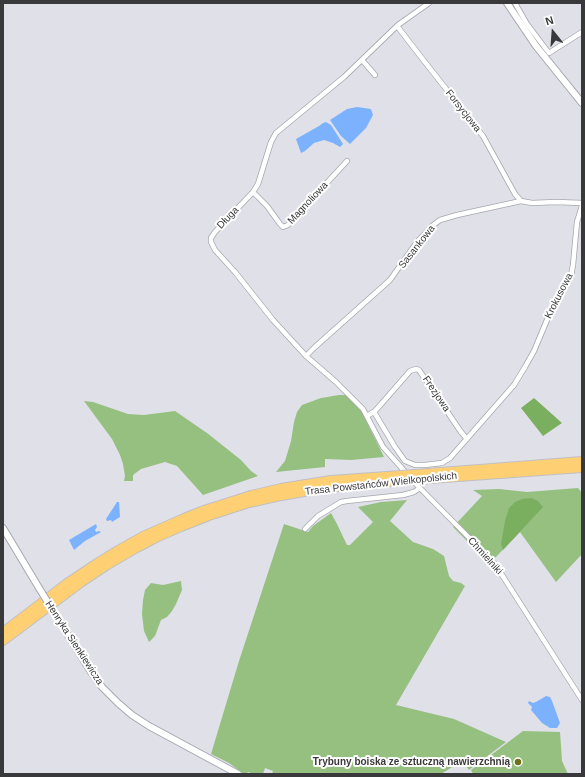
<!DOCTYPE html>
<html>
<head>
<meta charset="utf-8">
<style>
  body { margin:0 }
  #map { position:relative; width:585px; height:777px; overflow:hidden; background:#e0e0e8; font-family:Helvetica,sans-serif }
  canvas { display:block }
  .frame { position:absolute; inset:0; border:4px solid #39393c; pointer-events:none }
  .north { position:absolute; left:533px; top:12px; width:40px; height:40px; -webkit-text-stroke:3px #fff; paint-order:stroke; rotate:343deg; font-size:11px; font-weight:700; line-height:16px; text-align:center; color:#39393c }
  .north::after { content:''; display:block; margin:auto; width:14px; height:18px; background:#39393c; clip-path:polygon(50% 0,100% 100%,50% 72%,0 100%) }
</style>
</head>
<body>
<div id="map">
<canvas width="585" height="777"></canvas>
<div class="frame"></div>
<div class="north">N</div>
</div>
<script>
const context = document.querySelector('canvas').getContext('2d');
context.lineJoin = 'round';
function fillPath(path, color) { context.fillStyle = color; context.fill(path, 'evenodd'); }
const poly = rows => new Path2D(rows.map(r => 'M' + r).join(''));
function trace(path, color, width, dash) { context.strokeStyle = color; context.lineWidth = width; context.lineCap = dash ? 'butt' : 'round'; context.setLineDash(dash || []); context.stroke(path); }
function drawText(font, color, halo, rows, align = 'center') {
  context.font = font + ' Helvetica,sans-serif'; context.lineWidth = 4; context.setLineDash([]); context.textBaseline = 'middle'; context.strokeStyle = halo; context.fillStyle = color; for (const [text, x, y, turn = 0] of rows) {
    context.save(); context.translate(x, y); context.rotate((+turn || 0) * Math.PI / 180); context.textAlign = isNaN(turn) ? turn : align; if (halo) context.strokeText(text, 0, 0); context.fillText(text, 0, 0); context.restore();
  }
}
const green = poly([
  [339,395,347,395,362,412,384,457,351,460,325,459,325,467,276,472,285,461,291,441,294,422,297,412,302,405,321,398],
  [84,401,93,402,128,414,144,415,175,411,207,433,241,460,251,471,258,476,203,495,177,466,165,462,141,469,133,475,133,481,124,481,125,476,123,464,120,455,112,439],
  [578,488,582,493,582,554,556,582,520,532,495,558,491,565,453,527,482,496,473,490,499,489,527,492],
  [407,500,390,521,413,542,433,549,444,556,449,576,453,581,461,583,465,586,396,705,454,719,506,742,469,770,462,761,441,774,272,774,273,771,265,768,263,774,253,774,248,772,246,774,244,774,229,763,211,754,239,661,284,524,308,532,313,526,331,513,337,524,347,545,350,545,373,522,358,507,381,502],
  [181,581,182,590,176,604,172,611,167,617,161,620,155,636,149,642,144,631,142,614,143,600,145,590,151,583,163,585],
  [523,731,560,732,562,761,568,774,473,774,471,770]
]);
const forest = poly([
  [534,398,562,423,543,436,521,408],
  [531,498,538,501,543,507,503,550,501,544,505,521,509,508,515,502,522,499]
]);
const water = poly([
  [357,107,371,109,373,115,366,128,350,144,341,136,330,120,347,109],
  [326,122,331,125,343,144,340,147,333,143,324,140,314,143,305,151,301,153,296,139,319,126,323,123],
  [117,502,119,502,120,517,112,522,111,520,107,521,106,519],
  [96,524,97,527,95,530,96,532,99,531,101,532,85,541,74,550,69,540],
  [546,696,550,697,552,701,560,723,557,728,550,728,542,723,531,710,532,707,528,703,529,701,533,703,536,702]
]);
const street = poly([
  [515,3,527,24,549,53,582,32],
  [397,26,421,57,483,136,515,194,521,201],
  [362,60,375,75],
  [253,192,267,206,280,224,283,227,288,225,347,161],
  [306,356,315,347,390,280,417,242,432,226,440,220,457,215,521,201,532,203,556,202,582,203],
  [374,412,395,447,405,461,415,465,425,465,442,463,450,458,514,385,525,367,534,351,552,308,571,276,573,265,577,222,582,206],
  [367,416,375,411,383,402,410,371,416,369,419,370,461,432,467,439],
  [408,475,383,447,363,409,336,382,306,356,273,320,235,272,215,250,211,242,211,238,215,232,253,192,258,184,271,142,276,133,344,77,398,25,429,3],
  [413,481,495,564,582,700],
  [305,529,318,516,341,502,347,501,403,495,414,492,420,488]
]);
const secondary = poly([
  [507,3,536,46,582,103],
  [3,528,39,588],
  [55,614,91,672,102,687,118,703,132,715,149,726,238,774]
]);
const highway = poly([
  [415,474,582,461],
  [417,480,582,468],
  [3,632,67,583,97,563,118,550,143,536,184,518,204,510,251,495,281,488,331,480,401,475],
  [3,641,82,582,106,566,135,549,156,538,181,527,209,516,249,503,276,497,315,490,352,485,402,481]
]);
const secondaryBridge = poly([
  [39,588,55,614]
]);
const highwayBridge = poly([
  [401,475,415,474],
  [402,481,417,480]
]);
const markers = [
  [518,762,4,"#6e7116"]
];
const streetNames = [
  ["Forsycjowa",463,111,52],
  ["Magnoliowa",308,203,-47],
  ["Długa",228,218,-46],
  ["Sasankowa",417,247,-52],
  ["Krokusowa",559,296,-63],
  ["Frezjowa",436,394,56],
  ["Trasa Powstańców Wielkopolskich",381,484,-6],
  ["Chmielniki",485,556,48],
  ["Henryka Sienkiewicza",74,643,57]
];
const poiNames = [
  ["Trybuny boiska ze sztuczną nawierzchnią",510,762]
];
fillPath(green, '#95c080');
fillPath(forest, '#7baf60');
fillPath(water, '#7cb2fd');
trace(street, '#a6a6ae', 6);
trace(secondary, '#a6a6ae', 8);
trace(highway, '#c0c0c1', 10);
trace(street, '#fff', 4.5);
trace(secondary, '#fff', 6);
trace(highway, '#ffcf73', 8);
trace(secondaryBridge, '#a6a6ae', 8, []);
trace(highwayBridge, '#c0c0c1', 10, []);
trace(secondaryBridge, '#fff', 6);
trace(highwayBridge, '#ffcf73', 8);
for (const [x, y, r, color] of markers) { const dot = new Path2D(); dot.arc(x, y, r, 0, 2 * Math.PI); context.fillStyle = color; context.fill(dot); trace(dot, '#fff', 1.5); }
drawText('10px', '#39393c', '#fff', streetNames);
drawText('bold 10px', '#39393c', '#fff', poiNames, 'right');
</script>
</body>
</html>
